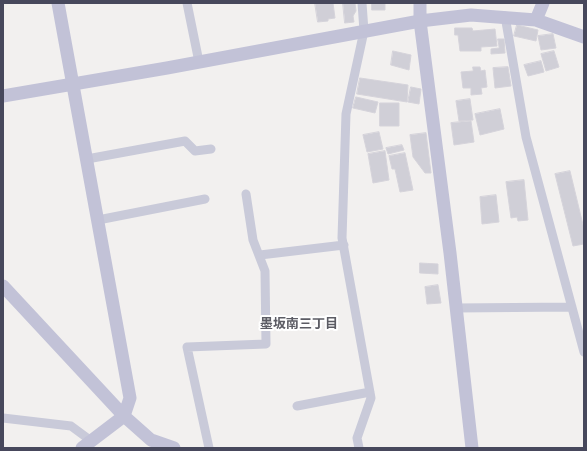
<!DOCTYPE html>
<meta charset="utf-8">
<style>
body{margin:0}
#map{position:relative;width:587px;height:451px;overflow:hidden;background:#f2f0ef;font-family:Roboto,sans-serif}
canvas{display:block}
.frame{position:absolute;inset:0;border:4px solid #47485c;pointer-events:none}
</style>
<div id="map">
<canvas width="587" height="451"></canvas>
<div class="frame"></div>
</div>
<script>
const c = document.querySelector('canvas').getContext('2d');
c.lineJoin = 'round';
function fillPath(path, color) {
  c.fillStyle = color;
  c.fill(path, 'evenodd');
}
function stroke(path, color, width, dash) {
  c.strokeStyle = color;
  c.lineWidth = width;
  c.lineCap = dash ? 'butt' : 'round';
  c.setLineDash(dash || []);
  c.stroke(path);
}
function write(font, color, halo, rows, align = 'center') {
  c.font = font + ' Roboto,"Noto Sans JP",sans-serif';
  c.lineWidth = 4;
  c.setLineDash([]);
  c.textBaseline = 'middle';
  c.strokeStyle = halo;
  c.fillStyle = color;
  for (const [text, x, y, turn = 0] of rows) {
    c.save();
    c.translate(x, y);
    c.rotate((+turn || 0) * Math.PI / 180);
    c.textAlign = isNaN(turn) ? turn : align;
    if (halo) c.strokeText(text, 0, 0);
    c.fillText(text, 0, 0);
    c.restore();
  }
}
const building = new Path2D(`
 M315 3H333L335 18 328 19V21L318 22Z
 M343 3H355L356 11 353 16 354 22 345 23Z
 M372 3H385V10H372Z
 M517 25 538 30 536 41 514 36Z
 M455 28H472L473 31 495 29 497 46 481 47V51H460L458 35H455Z
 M553 34 556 48 541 50 538 36Z
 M498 39H504L505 53 491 54V49L499 48Z
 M393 51 411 55 409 70 391 65Z
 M554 51 559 67 546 71 541 54Z
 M541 61 544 72 528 76 524 65Z
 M473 67H480L481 71 485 70 487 87 481 88 482 94 471 95V88H463L461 72 473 71Z
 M508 67 511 86 495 88 493 68Z
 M360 78 408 85 407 102 357 94Z
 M411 87 421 89 419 104 408 102Z
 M356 97 378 102 375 113 353 108Z
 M470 99 473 120 459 121 456 101Z
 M380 103H399V126H380Z
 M500 109 504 129 480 135 475 114Z
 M471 121 474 142 454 145 451 123Z
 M379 132 383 149 367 152 363 135Z
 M426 133 431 173H425L413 157 410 135Z
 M402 145 404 150 388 154 386 148Z
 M385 151 389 180 373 183 368 154Z
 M405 153 413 190 400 192 395 169H392L389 156Z
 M570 171 584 229V244L573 246 555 174Z
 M524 180 528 220 518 221 517 217 511 218 506 182Z
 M496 195 499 222 482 224 480 197Z
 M420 263 438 264V274L420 273Z
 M438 285 441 303 427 304 425 287Z`);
const street = new Path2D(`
 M187 3 199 62
 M505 16 526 137 584 352
 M87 159 185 141 195 151 211 149
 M98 220 205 199
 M260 255 344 245
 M456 308 572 307
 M297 406 370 392
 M3 418 71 426 90 440
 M209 448 187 347 266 344 265 271 253 240 246 194
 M359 448 357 438 371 398 342 238 346 114 364 31 362 3`);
const secondary = new Path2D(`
 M58 3 130 398 124 416 82 448
 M420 3V21L450 253 472 448
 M536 20 584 37
 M3 96 167 68 420 21 471 15 536 20 543 3
 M3 286 124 416 151 440 174 448`);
const neighbourhoodNames = [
 ["墨坂南三丁目",299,325]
];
fillPath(building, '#d0cfd7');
stroke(building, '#d5d3da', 1);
stroke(street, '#c9cad9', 9);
stroke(secondary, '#c2c2d7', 13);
write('bold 13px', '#5c5c64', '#fff', neighbourhoodNames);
</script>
